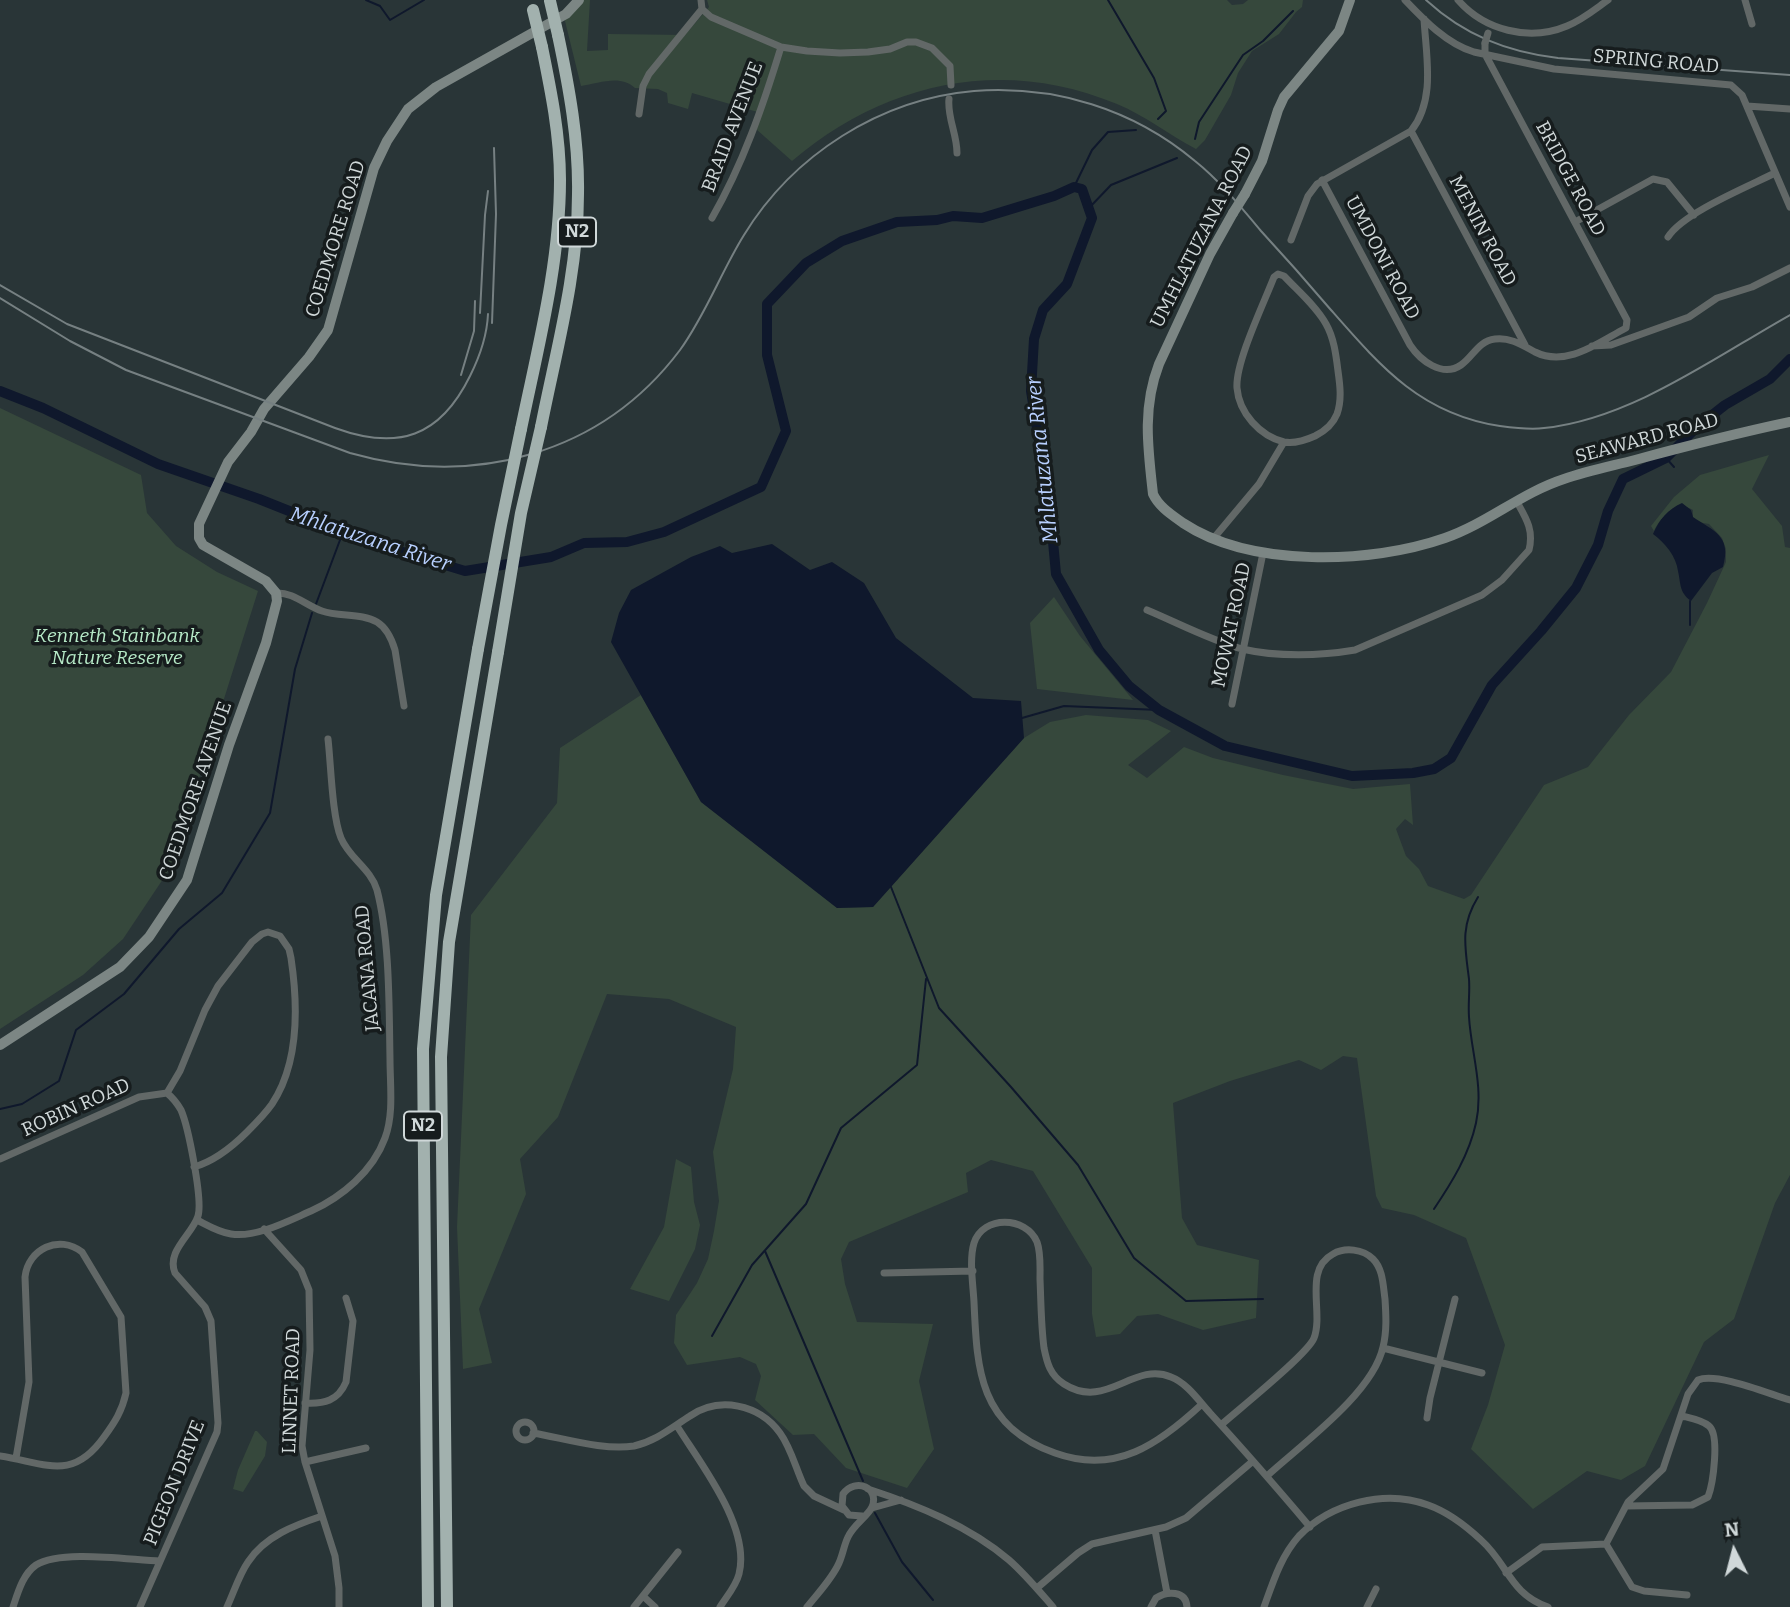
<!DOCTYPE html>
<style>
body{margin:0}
#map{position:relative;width:1790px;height:1607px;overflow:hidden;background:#293537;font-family:Bitter,serif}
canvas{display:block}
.north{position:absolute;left:1699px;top:1516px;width:70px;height:70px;-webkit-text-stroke:5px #161c1d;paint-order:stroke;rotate:354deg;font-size:19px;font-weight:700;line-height:28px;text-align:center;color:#d0d8d9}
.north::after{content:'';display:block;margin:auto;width:24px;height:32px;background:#d0d8d9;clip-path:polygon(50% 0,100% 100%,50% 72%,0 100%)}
</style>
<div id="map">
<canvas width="1790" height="1607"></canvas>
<div class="north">N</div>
</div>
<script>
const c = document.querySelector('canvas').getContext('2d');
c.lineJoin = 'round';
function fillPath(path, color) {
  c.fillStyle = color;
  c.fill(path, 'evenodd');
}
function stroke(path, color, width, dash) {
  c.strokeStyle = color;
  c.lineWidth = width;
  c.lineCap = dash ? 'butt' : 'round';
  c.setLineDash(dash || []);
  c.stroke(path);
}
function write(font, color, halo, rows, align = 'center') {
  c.font = font + ' Bitter,serif';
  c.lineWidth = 7;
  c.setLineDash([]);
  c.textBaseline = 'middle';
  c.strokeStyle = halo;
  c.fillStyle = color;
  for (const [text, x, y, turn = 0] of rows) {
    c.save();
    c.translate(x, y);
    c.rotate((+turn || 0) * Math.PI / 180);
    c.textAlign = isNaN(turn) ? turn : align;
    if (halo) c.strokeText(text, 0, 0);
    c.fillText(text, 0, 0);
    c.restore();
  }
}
const green = new Path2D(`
 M582 0H590L587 51 608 50V34L685 35 709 7 707 0H1227L1232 5 1243 4 1248 0H1303L1302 7 1296 12 1279 34 1252 51 1238 73 1231 95 1205 140 1196 149C1169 135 1146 116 1117 104 1003 56 884 82 792 161L756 129 761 113 692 93 688 109 668 103 667 93 658 89 635 88C621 74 599 83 581 86L564 17Z
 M0 408 141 475 147 513 176 546 217 572 258 591 171 867 123 939 83 975 0 1029Z
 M1769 455 1752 489 1782 526 1785 547 1790 548V1175L1775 1203 1734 1319 1704 1342 1645 1466 1621 1480 1587 1471 1533 1509 1471 1449 1488 1405 1505 1345 1466 1238 1414 1215 1382 1208 1376 1196 1357 1058 1343 1056 1321 1070 1299 1060 1230 1081 1173 1103 1182 1218 1197 1245 1259 1260 1256 1318 1203 1330 1158 1314 1137 1316 1120 1334 1096 1337 1092 1314V1268L1033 1171 991 1160 966 1173 968 1192 849 1242 841 1259 845 1284 857 1322 933 1324 919 1381 934 1449 907 1488 846 1468 814 1434 793 1435 755 1400 761 1376 756 1364 740 1357 687 1365 674 1343 676 1315 697 1283 708 1259 714 1231 719 1201 713 1152 733 1069 736 1027 669 999 607 994 558 1117 520 1159 526 1194 479 1309 492 1363 463 1369 457 1227 471 915 557 803 560 748 641 695 701 802 837 908 873 907 1024 738 1050 722 1086 715 1148 720 1171 731 1128 765 1147 778 1184 747 1213 758 1283 775 1353 789 1410 784 1413 825 1405 819 1396 829 1406 856 1419 869 1428 886 1464 899 1471 895 1544 785 1588 767 1629 715 1671 672 1707 603 1726 562V549L1722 538 1709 524 1698 522 1693 518V510C1679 500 1660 517 1654 531L1651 526 1674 497 1700 475Z
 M1054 597 1080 636 1133 700 1037 689 1030 623Z
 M676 1159 691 1167 694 1202 700 1225 695 1249 669 1301 630 1289 664 1227Z
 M255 1431H257L267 1442 265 1456 243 1492 233 1489 238 1470Z`);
const water = new Path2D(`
 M1682 503 1691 510 1693 517C1713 531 1732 535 1723 567L1712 573 1691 601C1679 592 1681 584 1678 571 1676 556 1665 543 1653 534 1659 520 1668 509 1682 503Z
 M772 544 810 570 832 562 864 583 896 638 973 698 1021 701 1024 738 873 907 837 908 701 802 611 642 619 613 631 590 691 557 720 546 732 553Z`);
const stream = new Path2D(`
 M366 0 380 6 390 20 424 0
 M1108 0 1154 78 1166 111 1158 119
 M1195 139 1199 122 1243 55 1263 41 1293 11
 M1074 187 1092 150 1108 132 1136 130
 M1089 208 1111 185 1177 158
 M1666 458 1674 467
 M316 604 343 532
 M1690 625V601
 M1022 718 1064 706 1159 710
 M891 887 939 1008 1011 1087 1078 1165 1134 1258 1186 1301 1263 1299
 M0 1109 22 1104 59 1081 76 1030 124 994 179 929 222 893 270 813 295 669 312 613
 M1434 1209C1452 1182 1469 1155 1476 1123 1484 1087 1471 1052 1469 1017 1468 1004 1470 991 1469 979 1465 947 1460 926 1478 897
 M765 1251 863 1481
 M712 1336 752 1265 806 1204 841 1128 917 1065 926 979
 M875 1513 902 1562 933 1600`);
const river = new Path2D(`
 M0 391 43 408 158 464 259 499 357 538 465 571 551 557 584 543 627 542 664 532 761 487 786 431 767 355V304L806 263 842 241 897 222 937 220 953 216 982 218 1054 196 1074 187 1082 189 1092 218 1067 284 1043 310 1034 339 1031 391 1050 509 1056 574 1099 650 1129 686 1159 710 1225 746 1352 776 1413 773 1434 769 1451 758 1492 685 1541 631 1576 588 1598 545 1608 511 1623 479 1666 458 1697 427 1725 405 1770 379 1790 359`);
const street = new Path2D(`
 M701 0 702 9 711 17 781 47 807 51 840 53 868 52 890 49 907 42H916L932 48 950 66 951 85
 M1405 0C1424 20 1447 44 1474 52L1554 69 1731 85 1742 95 1790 207
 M1458 0C1484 30 1529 42 1567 26 1582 20 1594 10 1608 0
 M1745 0 1752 24
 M949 99C947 117 957 134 957 153
 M1747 106 1790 109
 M639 114 643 86 649 74 702 9
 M1411 131 1525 345
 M1322 180 1410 345C1420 360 1442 378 1461 365 1473 357 1478 341 1495 339 1510 337 1522 345 1535 352 1567 368 1599 342 1626 328L1627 320 1485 54V43
 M712 218C743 164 763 106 781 47
 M1575 222 1653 179 1667 182 1694 215
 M1668 237C1683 213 1747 187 1775 173
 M1291 240 1308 196 1317 184 1411 131C1436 100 1426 56 1424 19
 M1278 274 1284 276C1298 291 1316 306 1326 324 1334 338 1336 355 1338 371 1340 385 1342 400 1337 414 1333 424 1325 431 1315 436 1306 440 1294 444 1284 442 1260 436 1239 413 1237 388 1235 363 1264 303 1274 277Z
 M1592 346 1611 345 1689 317 1717 298 1752 287 1790 268
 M1213 539 1259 484 1284 442
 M276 593C293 592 307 606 322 611 339 617 362 613 377 622 387 628 392 640 395 650L404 706
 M1147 610C1178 623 1210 640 1242 649 1277 657 1320 656 1355 650L1482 595 1502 580 1529 550C1534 530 1526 518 1517 502
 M1232 704 1263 553
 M167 1093 180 1071 205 1010 218 986 252 942 262 934 268 932 280 936 289 949 291 958C298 1005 300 1062 272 1104 265 1114 256 1123 247 1132 232 1147 215 1161 194 1167
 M0 1159 139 1097 167 1093C173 1098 177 1103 181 1110 188 1126 203 1200 198 1216 192 1235 166 1251 175 1273L205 1307 211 1321 218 1423 217 1432 140 1607
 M197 1220C207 1225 218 1232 231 1234 256 1238 288 1221 311 1211 342 1197 373 1171 385 1138 394 1114 390 1085 390 1059 389 1008 390 940 377 890 371 869 349 858 341 838 332 816 331 765 328 739
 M264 1229 301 1270 309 1290 310 1350 302 1446 305 1462 335 1556 339 1588V1607
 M884 1273 973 1271
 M1383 1348 1482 1373
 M305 1403C324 1404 338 1401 346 1382L353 1321 346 1298
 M1202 1404C1159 1444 1116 1475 1055 1453 979 1426 977 1370 974 1302 973 1284 969 1260 974 1243 983 1215 1026 1216 1037 1242 1041 1253 1040 1267 1040 1279 1041 1302 1041 1325 1044 1348 1047 1363 1050 1375 1064 1384 1106 1411 1133 1361 1171 1377 1187 1383 1199 1401 1210 1413 1244 1450 1277 1488 1310 1527
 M1427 1418 1430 1398 1455 1299
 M516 1431a9 9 0 1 1 18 0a9 9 0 1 1-18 0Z
 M1221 1425C1239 1409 1308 1354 1314 1338 1324 1312 1303 1270 1333 1254 1345 1247 1363 1249 1373 1259 1383 1269 1383 1285 1385 1299 1386 1315 1387 1331 1383 1347 1373 1393 1302 1444 1267 1476
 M677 1426C700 1463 751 1527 739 1574 736 1586 727 1596 720 1607
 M533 1433C563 1438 604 1451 634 1446 656 1441 671 1428 690 1416 719 1396 759 1404 780 1433 791 1448 796 1469 804 1486L814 1496 844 1510
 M0 1456C46 1463 72 1482 104 1437 115 1422 122 1411 126 1393L121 1317 82 1252C59 1234 28 1249 25 1277L29 1382 16 1458
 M305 1462 366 1448
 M868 1489C917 1505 969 1526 1009 1560 1025 1574 1039 1591 1053 1607
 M1626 1506 1692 1505 1708 1497C1713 1484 1720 1435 1709 1426 1702 1420 1690 1418 1682 1416
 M872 1508 901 1500
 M1155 1530 1167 1593
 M1606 1544 1632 1587 1644 1591 1687 1595
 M1506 1573 1542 1547 1606 1544 1628 1502 1663 1469 1688 1394 1698 1380C1717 1372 1769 1394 1790 1400
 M1037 1588 1078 1553 1092 1544 1166 1527 1186 1518 1253 1461
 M643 1596 655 1607
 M13 1607C18 1592 23 1574 36 1565 61 1549 130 1560 160 1561
 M227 1607C234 1592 239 1575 248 1562 265 1536 295 1525 322 1516
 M634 1607 678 1552
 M807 1607C818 1593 832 1579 839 1563 843 1554 844 1545 848 1537 853 1525 868 1516 872 1507 880 1488 856 1477 843 1494L842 1506 849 1515 862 1516
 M1151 1607 1156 1598C1167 1591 1186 1590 1187 1607
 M1264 1607C1273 1582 1281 1556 1299 1536 1331 1503 1385 1489 1428 1505 1448 1512 1466 1526 1481 1540 1508 1564 1510 1594 1548 1607
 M1367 1607 1376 1589`);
const secondary = new Path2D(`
 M1245 194 1262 161 1278 110 1284 97 1339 31 1350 0
 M1233 213 1210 254 1159 364C1142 408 1148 449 1153 494 1159 507 1172 515 1183 523 1251 568 1371 564 1445 538 1488 523 1521 493 1564 479 1587 471 1612 466 1635 460 1687 446 1738 433 1790 422
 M0 1045 120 967 149 937 187 880 229 745 266 643 277 601 276 593 266 581 203 545 199 538V524L228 462 251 432 264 409 309 357 328 330 374 168 387 141 408 109 436 87 566 14 579 0`);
const highway = new Path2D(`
 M541 427C556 351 578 273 578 194 579 141 569 87 558 35
 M521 429C538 347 560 263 560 180 560 135 551 91 542 47
 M428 1607 423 1049 436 895 478 649
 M447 1607 441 1057 449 942 498 652`);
const rail = new Path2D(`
 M1426 0C1464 35 1507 52 1558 58L1790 75
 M0 285 67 324 335 428C398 451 440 437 470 376 480 356 487 337 488 314
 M0 298 70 341 126 370 350 453C473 488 601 455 680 350 706 314 721 272 744 235 793 155 880 99 974 91 1055 85 1133 109 1195 161 1220 181 1240 206 1261 231 1285 257 1308 283 1331 310 1381 367 1421 414 1500 426 1515 428 1530 430 1544 428 1631 419 1715 357 1790 315
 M480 313 485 215 488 191
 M492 323 496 214 494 148
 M461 375 474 331 475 301`);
const streetBridge = new Path2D(`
 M1485 43 1488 33`);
const secondaryBridge = new Path2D(`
 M1233 213 1245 194`);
const highwayBridge = new Path2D(`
 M550 1 558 35
 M533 10 542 47
 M478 649 501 525 521 429
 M498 652 521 513 541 427`);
const shields = [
 [577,232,38],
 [423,1126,38]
];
const shieldNames = [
 ["N2",577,232],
 ["N2",423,1126]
];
const streetNames = [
 ["SPRING ROAD",1656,62,5],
 ["BRAID AVENUE",733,127,-69],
 ["BRIDGE ROAD",1570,179,62],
 ["MENIN ROAD",1482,231,62],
 ["UMHLATUZANA ROAD",1202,237,-63],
 ["COEDMORE ROAD",336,239,-73],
 ["UMDONI ROAD",1382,258,62],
 ["SEAWARD ROAD",1647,439,-15],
 ["MOWAT ROAD",1232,625,-78],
 ["COEDMORE AVENUE",196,791,-71],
 ["JACANA ROAD",368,968,-95],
 ["ROBIN ROAD",76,1108,-24],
 ["LINNET ROAD",292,1391,-88],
 ["PIGEON DRIVE",175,1483,-68]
];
const parkNames = [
 ["Kenneth Stainbank",117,637],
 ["Nature Reserve",117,659]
];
const waterNames = [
 ["Mhlatuzana River",1043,460,-96],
 ["Mhlatuzana River",370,540,18]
];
fillPath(green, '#36483c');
fillPath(water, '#0f182c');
stroke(stream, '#0f182c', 2);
stroke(river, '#0f182c', 10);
stroke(street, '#626867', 7);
stroke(secondary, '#7c8684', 10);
stroke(highway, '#a2b1ae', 12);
stroke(rail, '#768082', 2);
stroke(streetBridge, '#626867', 7);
stroke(secondaryBridge, '#7c8684', 10);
stroke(highwayBridge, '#a2b1ae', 12);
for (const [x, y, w] of shields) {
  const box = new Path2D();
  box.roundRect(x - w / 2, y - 14.5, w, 29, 5);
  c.fillStyle = '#161c1d';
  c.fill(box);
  stroke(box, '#d0d8d9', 2);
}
write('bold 18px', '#d0d8d9', null, shieldNames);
write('19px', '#d0d8d9', '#161c1d', streetNames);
write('italic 19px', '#b7eac8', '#161c1d', parkNames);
write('italic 21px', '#b8d0ff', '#161c1d', waterNames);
</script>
